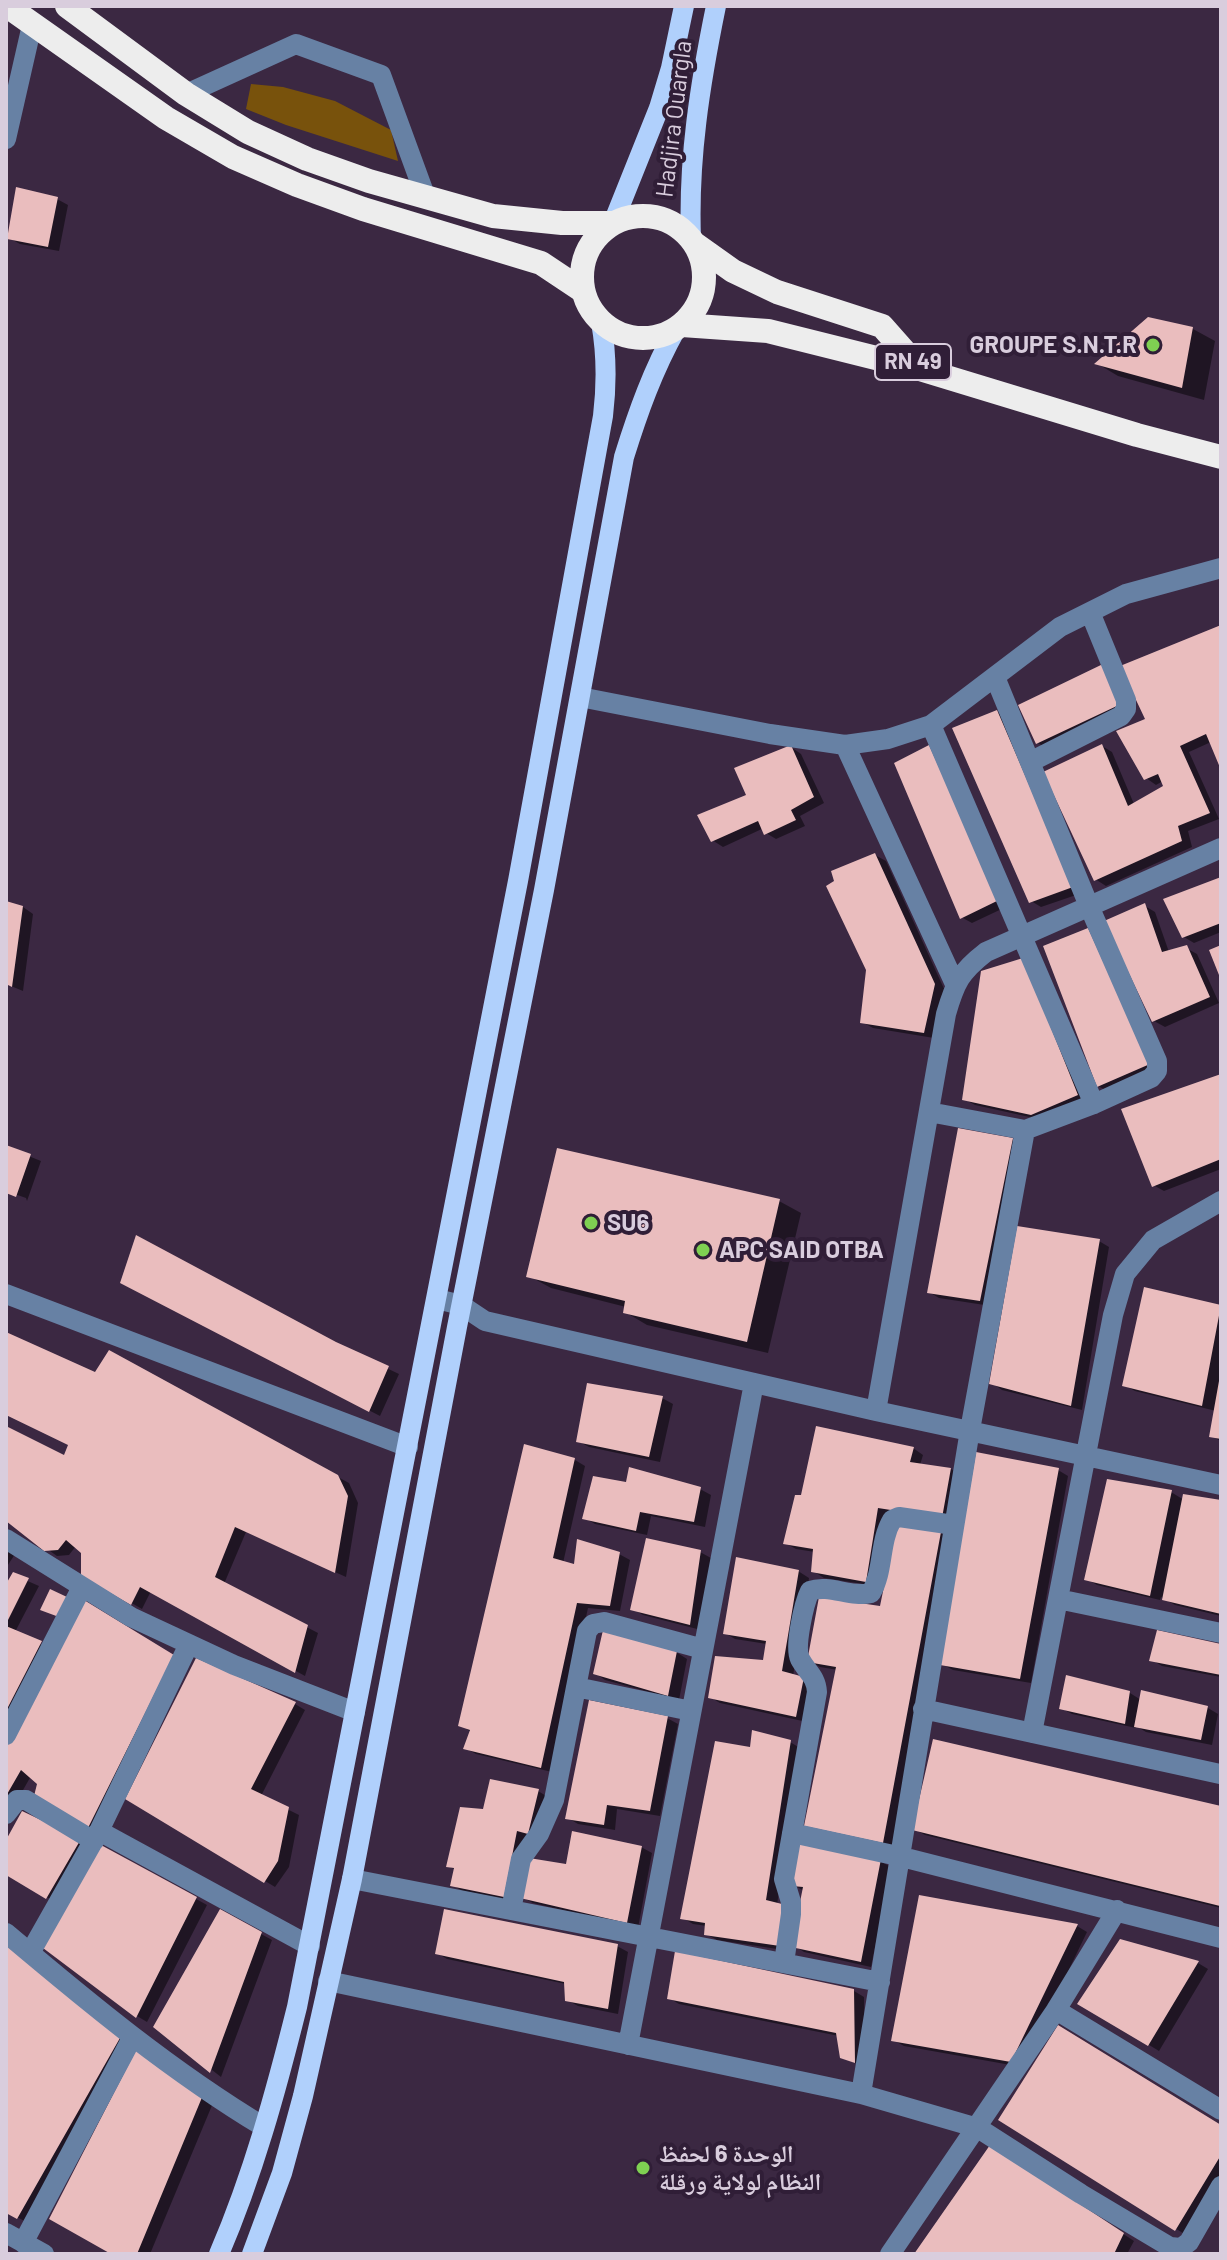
<!DOCTYPE html>
<meta charset="utf-8">
<style>
body{margin:0}
#map{position:relative;width:1227px;height:2260px;overflow:hidden;background:#3b2842;font-family:Barlow,sans-serif}
canvas{display:block}
.frame{position:absolute;inset:0;border:8px solid #d9cddd;pointer-events:none}
</style>
<div id="map">
<canvas width="1227" height="2260"></canvas>
<div class="frame"></div>
</div>
<script>
const c = document.querySelector('canvas').getContext('2d');
c.lineJoin = 'round';
function fillPath(path, color) {
  c.fillStyle = color;
  c.fill(path, 'evenodd');
}
function stroke(path, color, width, dash) {
  c.strokeStyle = color;
  c.lineWidth = width;
  c.lineCap = dash ? 'butt' : 'round';
  c.setLineDash(dash || []);
  c.stroke(path);
}
function write(font, color, halo, rows, align = 'center') {
  c.font = font + ' Barlow,"Noto Naskh Arabic",sans-serif';
  c.lineWidth = 8;
  c.setLineDash([]);
  c.textBaseline = 'middle';
  c.strokeStyle = halo;
  c.fillStyle = color;
  for (const [text, x, y, turn = 0] of rows) {
    c.save();
    c.translate(x, y);
    c.rotate((+turn || 0) * Math.PI / 180);
    c.textAlign = isNaN(turn) ? turn : align;
    if (halo) c.strokeText(text, 0, 0);
    c.fillText(text, 0, 0);
    c.restore();
  }
}
const green = new Path2D(`
 M251 84 283 87 335 101 391 130 398 161 286 125 246 109Z`);
const shadow = new Path2D(`
 M57 199 68 205 59 251 20 244 9 238Z
 M1193 329 1215 341 1204 400 1118 376 1098 364Z
 M1221 627V765L1211 742 1189 752 1219 819 1188 831 1192 847 1106 886 1095 879 1102 746 1112 752 1134 804 1165 786 1163 781 1156 785 1146 778 1148 720Z
 M1103 666 1129 711 1048 749 1038 743Z
 M997 712 1007 718 1082 893 1041 907 1031 901Z
 M791 747 801 754 824 803 800 816 805 826 776 839 766 833 764 828 723 847 712 840Z
 M896 764 1008 906 972 923 961 917Z
 M875 855 886 861 945 991 934 1038 873 1028 862 1022Z
 M1221 879V932L1194 943 1184 937Z
 M6 903 23 907 33 914 23 991 6 984Z
 M1145 906 1155 912 1169 952 1186 948 1197 954 1219 1003 1165 1027 1154 1021Z
 M1046 948 1159 1070 1109 1092 1098 1086Z
 M1023 960 1087 1101 1043 1120 975 1105 964 1099Z
 M1221 1076V1169L1164 1191 1153 1185Z
 M1012 1140 1023 1146 991 1306 939 1298 929 1292Z
 M6 1147 41 1161 27 1201 26 1198 6 1191Z
 M779 1201 801 1213 768 1353 647 1325 625 1312 626 1307 551 1288 529 1276Z
 M1099 1241 1109 1247 1082 1410 1002 1390 992 1383Z
 M133 1288 336 1344 399 1374 380 1416Z
 M1145 1290 1221 1307V1441L1211 1436 1216 1411 1135 1391 1124 1385Z
 M6 1335 96 1375 109 1353 349 1483 358 1503 346 1577 246 1532 224 1584 318 1633 305 1676 151 1591 142 1609 83 1575V1552L76 1546 69 1555 57 1556 6 1519V1429L65 1458 71 1445 6 1414Z
 M662 1398 673 1404 660 1462 589 1447 578 1441Z
 M525 1446 575 1460 585 1466 563 1563 575 1567 619 1554 630 1560 620 1611 588 1608 552 1772 476 1754 465 1748 471 1732 461 1725Z
 M913 1448 923 1455 920 1465 951 1469 961 1475 953 1523 877 1586 824 1578 813 1571 815 1552 796 1549 785 1543Z
 M1058 1470 1068 1476 1031 1683 953 1670 942 1664Z
 M627 1485 700 1489 711 1495 705 1527 651 1516 647 1535 595 1524 585 1518Z
 M1171 1492 1184 1500 1221 1502V1616L1175 1605 1161 1597 1160 1600 1097 1585 1087 1579Z
 M941 1533 951 1540 893 1847 817 1831 838 1670 820 1667 810 1661 882 1608Z
 M6 1543 17 1551 6 1568Z
 M700 1552 711 1558 701 1630 643 1615 633 1609Z
 M798 1571 809 1578 793 1676 814 1685 807 1722 720 1703 710 1697 765 1662 767 1644 735 1639 725 1633Z
 M14 1575 39 1586 15 1632 58 1653 183 1662 99 1834 88 1828 31 1776 6 1820V1750L9 1745 6 1744V1588Z
 M1221 1646V1677L1162 1666 1152 1660Z
 M676 1652 687 1659 679 1700 605 1680 595 1673Z
 M1143 1692 1208 1708 1218 1714 1212 1745 1146 1732 1136 1726V1728L1072 1714 1061 1708 1130 1693 1141 1700Z
 M295 1704 305 1710 261 1796 299 1815 289 1867 275 1887 128 1798Z
 M667 1718 678 1724 660 1816 617 1809 615 1830 578 1824 568 1818Z
 M934 1741 1221 1809V1908L925 1835 914 1829Z
 M790 1742 800 1748 777 1905 794 1925 804 1891 794 1885 880 1861 891 1867 871 1967 804 1952 792 1944 791 1951 717 1940 706 1934 707 1926 693 1924 683 1918 752 1750Z
 M538 1791 548 1797 514 1902 463 1891 452 1885 456 1870 448 1866 484 1811Z
 M80 1841 90 1847 57 1903 6 1873V1844Z
 M102 1847 207 1905 147 2022 137 2016Z
 M641 1847 652 1853 638 1928 533 1903 522 1897 567 1867Z
 M921 1898 1077 1926 1087 1932 1022 2067 904 2046 893 2040Z
 M221 1912 272 1940 221 2077 156 2026Z
 M1121 1942 1198 1963 1208 1969 1159 2051 1080 2003Z
 M6 1945 130 2046 28 2223 6 2211Z
 M617 1946 628 1952 618 2014 578 2006 567 2000 566 1984 447 1959 437 1953Z
 M854 1991 864 1997 865 2067 841 2057 839 2036 679 2004 669 1998Z
 M138 2051 213 2103 150 2254H115Z
 M1001 2119 1221 2127V2178L1186 2235Z
 M1001 2154 1134 2241 1127 2254H917Z`);
const building = new Path2D(`
 M16 187 58 197 48 247 7 239Z
 M1148 317 1193 327 1182 388 1094 364Z
 M1221 625V770L1206 734 1180 746 1210 813 1178 826 1182 841 1094 881 1043 772 1102 744 1128 806 1163 786 1158 774 1144 780 1116 731 1145 719 1120 666Z
 M1103 664 1119 705 1036 744 1018 705Z
 M997 710 1073 887 1029 903 952 728Z
 M791 745 814 797 791 810 796 820 764 835 758 821 711 842 697 815 746 795 734 768Z
 M929 745 999 900 960 919 894 763Z
 M875 853 935 984 924 1033 860 1023 866 970 826 886 834 881 831 871Z
 M1221 877V923L1182 938 1163 899Z
 M6 901 23 906 12 987 6 984Z
 M1145 903 1162 952 1187 945 1210 997 1152 1022 1104 921Z
 M1088 928 1150 1064 1097 1087 1043 946Z
 M1221 945V980L1209 950Z
 M1023 958 1078 1095 1031 1115 962 1100 981 971Z
 M1221 1074V1159L1152 1187 1121 1109Z
 M958 1128 1013 1138 980 1301 927 1293Z
 M6 1145 31 1154 16 1197 6 1193Z
 M557 1148 780 1199 747 1342 623 1313 625 1301 526 1277Z
 M1017 1226 1100 1239 1071 1406 989 1384Z
 M136 1235 336 1342 389 1366 369 1412 120 1283Z
 M1144 1287 1221 1305 1202 1406 1122 1386Z
 M6 1332 95 1372 109 1350 338 1475 348 1496 335 1573 235 1527 215 1577 308 1625 295 1673 140 1587 131 1605 81 1576V1553L66 1540 58 1550 44 1551 6 1521V1426L64 1455 68 1445 6 1415Z
 M1219 1381H1221V1439L1209 1437Z
 M587 1383 663 1396 649 1457 576 1442Z
 M816 1426 914 1447 910 1462 951 1468 942 1518 878 1508 866 1582 811 1572 813 1549 783 1544 795 1495H801Z
 M524 1444 575 1458 553 1558 574 1564 577 1539 620 1552 610 1606 577 1603 541 1768 463 1749 470 1730 458 1726Z
 M976 1452 1059 1468 1020 1679 940 1665Z
 M629 1467 701 1487 694 1522 640 1512 636 1531 582 1519 593 1476 626 1482Z
 M1107 1479 1172 1490 1150 1596 1084 1580Z
 M1183 1494 1221 1500V1614L1162 1600Z
 M897 1523 941 1532 883 1843 804 1826 836 1667 807 1662 819 1597 880 1606Z
 M646 1538 701 1550 690 1625 630 1610Z
 M736 1557 799 1570 782 1671 804 1677 796 1717 708 1698 715 1656 763 1660 766 1641 723 1634Z
 M13 1572 29 1578 6 1624V1584Z
 M50 1589 67 1597 59 1617 40 1610Z
 M84 1600 174 1655 87 1830 34 1796 37 1784 21 1770 6 1796V1746Z
 M6 1626 42 1641 6 1711Z
 M603 1630 677 1651 668 1696 593 1674Z
 M1157 1630 1221 1644V1675L1149 1661Z
 M196 1658 296 1702 251 1789 289 1807 278 1861 264 1883 125 1799Z
 M1066 1675 1130 1691 1125 1724 1059 1709Z
 M1141 1690 1208 1706 1201 1740 1134 1727Z
 M589 1700 668 1716 650 1811 607 1805 604 1825 565 1819Z
 M752 1730 791 1740 766 1900 786 1905 780 1946 704 1935 705 1923 680 1919 715 1741 750 1747Z
 M933 1739 1221 1806 1220 1906 912 1830Z
 M490 1779 539 1789 528 1834 517 1831 504 1897 450 1886 454 1868 446 1867 460 1807 483 1809Z
 M22 1811 81 1839 46 1899 6 1875V1840Z
 M572 1831 642 1846 627 1923 520 1898 529 1858 566 1864Z
 M800 1841 881 1859 861 1962 791 1947 803 1887 792 1886Z
 M101 1845 197 1897 136 2018 43 1948Z
 M919 1895 1078 1924 1011 2062 891 2041Z
 M220 1909 262 1932 210 2073 153 2027Z
 M444 1909 618 1944 608 2009 565 2001 564 1982 435 1954Z
 M1120 1939 1199 1961 1148 2046 1077 2004Z
 M6 1945 120 2038 17 2219 6 2213Z
 M675 1951 854 1989 855 2063 840 2058 836 2033 667 1999Z
 M1058 2025 1221 2125V2155L1175 2231 998 2120Z
 M137 2048 203 2095 137 2254H111L49 2219Z
 M990 2145 1124 2233 1114 2254H914Z`);
const minor = new Path2D(`
 M186 94 296 44 381 75 426 198
 M6 139 32 25
 M580 697 770 734 845 745 888 739 931 725 1060 627 1126 594 1221 568
 M931 725 1094 1104
 M845 745 955 984
 M1030 762 1121 716 1126 709V700L1090 612
 M929 1112 1025 1130 1094 1104 1151 1078 1157 1071V1061L1089 906 995 677
 M6 1294 408 1447
 M437 1299 461 1305 485 1321 876 1411 1221 1485
 M876 1411 946 1014C955 983 960 972 986 952L1221 848
 M6 1539 131 1617 234 1665 355 1712
 M1058 1599 1221 1633
 M576 1687 691 1711
 M923 1709 1220 1774
 M1032 1733 1113 1315 1125 1274 1153 1240 1221 1201
 M6 1735 82 1587
 M6 1814 17 1800H26L94 1841
 M99 1831 310 1946
 M792 1833 898 1856 1221 1938
 M352 1879 880 1982
 M511 1910 521 1859 539 1834 554 1800 587 1631 593 1624 604 1622 703 1649
 M6 1933C89 2003 171 2071 264 2127
 M30 1953 99 1831 189 1644
 M784 1963 791 1914V1902L784 1879 817 1692C816 1676 807 1672 800 1659 794 1647 804 1603 810 1591 829 1584 851 1598 871 1593 884 1571 879 1542 892 1520L899 1517 954 1525
 M328 1981 861 2094 978 2128 1081 2194 1170 2247 1181 2248 1189 2242 1221 2186
 M1056 2010 1221 2110
 M628 2045 754 1383
 M861 2094 970 1430 1025 1130
 M6 2233 44 2254
 M23 2243 132 2038
 M890 2254 1056 2010 1117 1910`);
const major = new Path2D(`
 M613 223 659 108 671 68 684 6
 M691 239C688 159 700 84 716 6
 M219 2254C253 2175 276 2091 297 2007L518 881 603 416C607 383 607 355 601 322
 M252 2254 282 2173 303 2096 352 1879 457 1327 544 890 624 457C638 412 653 370 676 329`);
const highway = new Path2D(`
 M7 6 166 118 233 157 297 185 363 209 541 263 583 291
 M67 6 186 94 248 132 307 159 369 181 493 216 562 223H613
 M582 277a61 61 0 1 1 122 0a61 61 0 1 1-122 0Z
 M682 325 768 331 920 369 882 326 777 292 733 271 695 244
 M920 369 1137 435 1221 457`);
const markers = [
 [1153,345,8,"#7fd052"],
 [591,1223,8,"#7fd052"],
 [703,1250,8,"#7fd052"],
 [643,2168,8,"#7fd052"]
];
const shields = [
 [913,362,76]
];
const shieldNames = [
 ["RN 49",913,362]
];
const streetNames = [
 ["Hadjira Ouargla",674,119,-83]
];
const poiNames = [
 ["GROUPE S.N.T.R",1137,345,"right"],
 ["SU6",607,1223],
 ["APC SAID OTBA",719,1250],
 ["الوحدة 6 لحفظ",659,2154],
 ["النظام لولاية ورقلة",659,2182]
];
fillPath(green, '#78520c');
fillPath(shadow, '#0007');
fillPath(building, '#eabdbe');
stroke(minor, '#6781a4', 20);
stroke(major, '#b0d0fc', 20);
stroke(highway, '#ededed', 24);
for (const [x, y, r, color] of markers) {
  const dot = new Path2D();
  dot.arc(x, y, r, 0, 2 * Math.PI);
  c.fillStyle = color;
  c.fill(dot);
  stroke(dot, '#301e37', 3);
}
for (const [x, y, w] of shields) {
  const box = new Path2D();
  box.roundRect(x - w / 2, y - 18, w, 36, 6);
  c.fillStyle = '#301e37';
  c.fill(box);
  stroke(box, '#d9cddd', 2);
}
write('bold 22px', '#d9cddd', null, shieldNames);
write('24px', '#d9cddd', '#301e37', streetNames);
write('bold 24px', '#d9cddd', '#301e37', poiNames, 'left');
</script>
